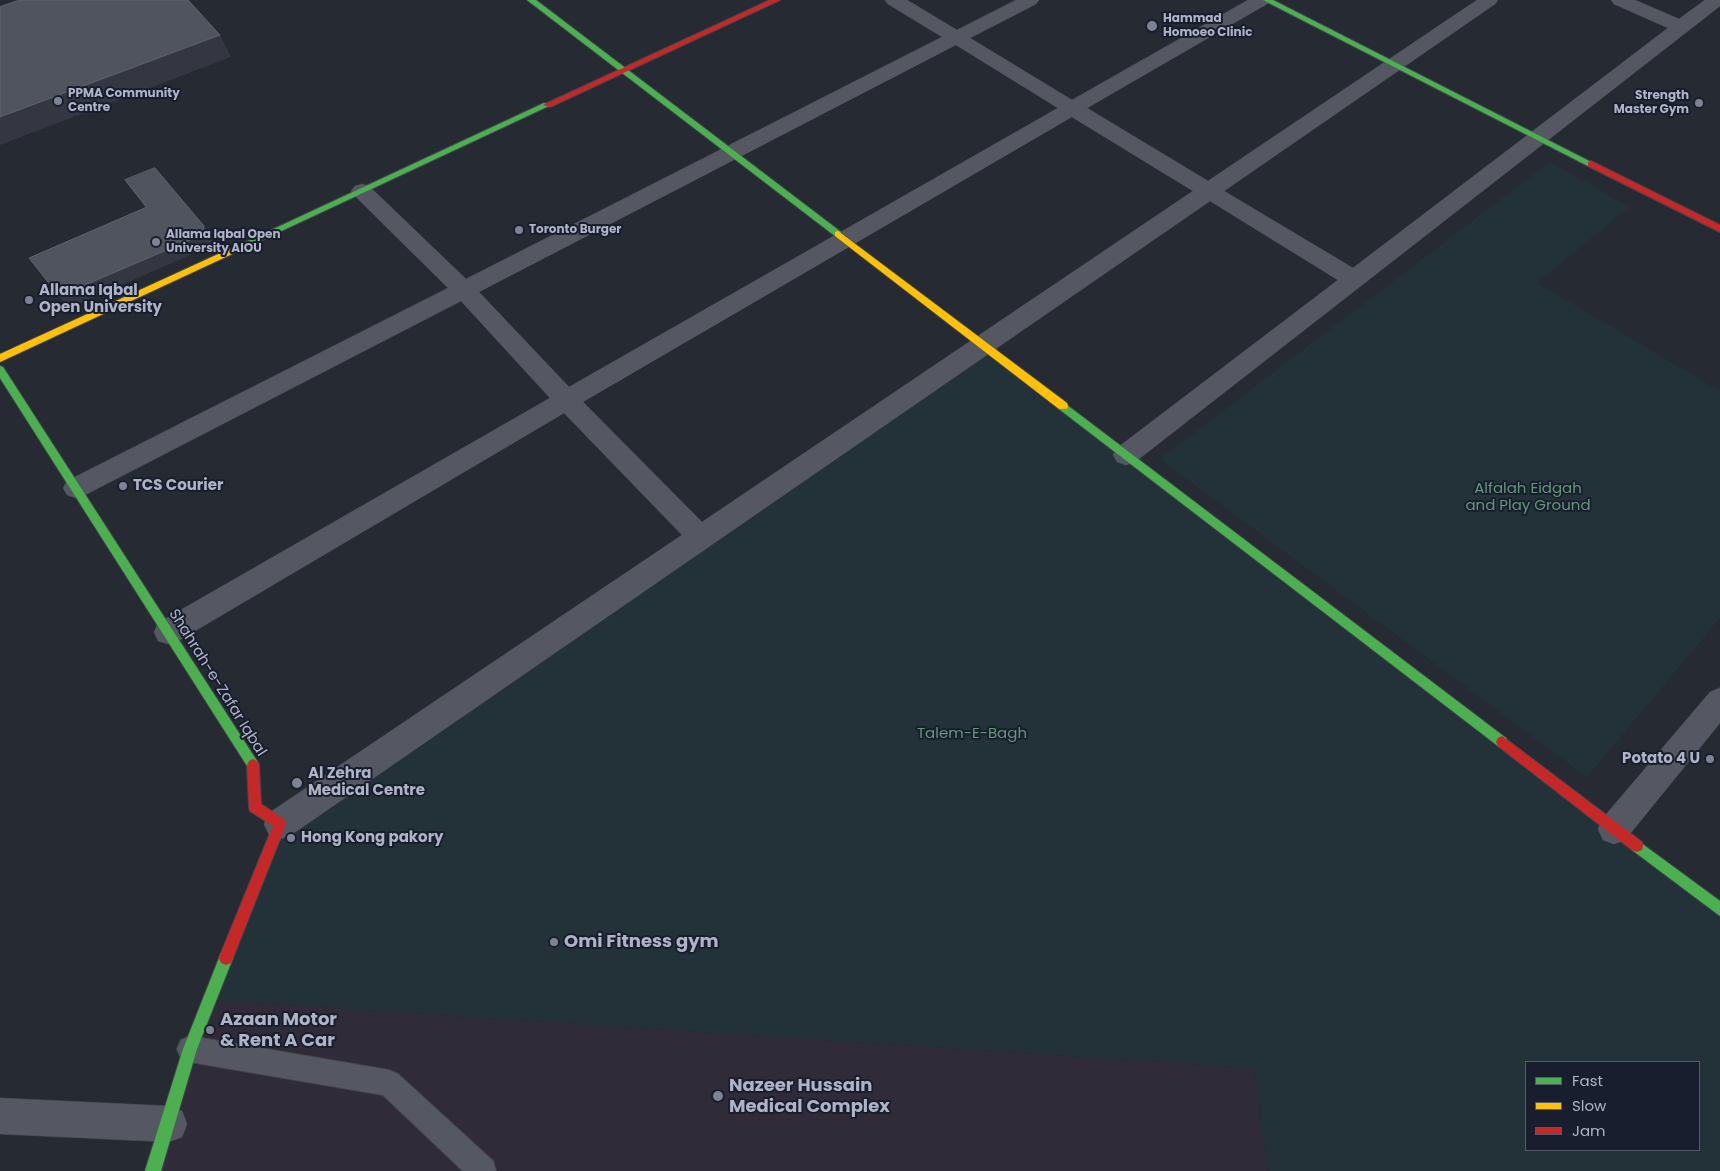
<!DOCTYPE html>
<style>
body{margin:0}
#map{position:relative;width:1720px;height:1171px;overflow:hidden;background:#262a33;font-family:Poppins,sans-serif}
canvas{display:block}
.legend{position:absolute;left:1525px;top:1061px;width:175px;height:90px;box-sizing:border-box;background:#191e2e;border:1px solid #555a6b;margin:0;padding:6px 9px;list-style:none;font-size:15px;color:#aeb3c6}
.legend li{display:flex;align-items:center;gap:10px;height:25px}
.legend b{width:25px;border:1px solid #555a6b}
</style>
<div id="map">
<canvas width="1720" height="1171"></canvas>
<ul class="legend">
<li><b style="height:6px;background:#4caf50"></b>Fast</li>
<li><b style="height:6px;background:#ffc107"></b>Slow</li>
<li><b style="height:6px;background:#c62828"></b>Jam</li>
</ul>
</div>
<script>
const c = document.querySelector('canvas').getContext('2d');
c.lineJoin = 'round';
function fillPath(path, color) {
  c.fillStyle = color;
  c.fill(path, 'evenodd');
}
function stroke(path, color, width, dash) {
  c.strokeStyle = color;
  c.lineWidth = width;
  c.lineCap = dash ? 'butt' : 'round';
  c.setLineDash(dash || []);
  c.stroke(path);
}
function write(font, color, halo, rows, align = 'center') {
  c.font = font + ' Poppins,sans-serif';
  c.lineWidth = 4;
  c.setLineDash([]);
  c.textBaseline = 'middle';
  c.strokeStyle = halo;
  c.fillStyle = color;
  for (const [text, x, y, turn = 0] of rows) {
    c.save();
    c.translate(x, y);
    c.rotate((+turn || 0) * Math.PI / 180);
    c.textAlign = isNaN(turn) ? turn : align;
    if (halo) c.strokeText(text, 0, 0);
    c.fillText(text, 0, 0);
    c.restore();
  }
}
const medical = new Path2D(`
 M210 1000 1254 1068 1268 1171H152Z`);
const green = new Path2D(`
 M1550 162 1629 207 1537 283 1720 391V618L1587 777 1160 459Z
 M982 345 1720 909V1171H1268L1254 1068 210 1000 280 824ZM1526 1062H1699V1150H1526Z`);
const lane = new Path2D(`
 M190 1036 389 1070 398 1074 493 1161 496 1171H463L383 1095 190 1062 181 1058 177 1049 181 1040Z`);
const street = new Path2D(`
 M885 0H907L957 30 1016 0H1039L1036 4 970 38 1072 100 1248 0H1270L1267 4 1087 108 1208 181 1477 0H1498L1495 4 1224 191 1353 268 1668 28 1614 4 1611 0H1635L1679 19 1705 0H1720V6L1135 462 1126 465 1117 462 1113 455 1117 448 1338 280 1210 201 291 835 280 839 269 835 264 824 269 813 682 535 564 413 178 641 168 644 158 641 154 632 158 623 550 398 461 301 85 495 76 498 67 495 63 488 67 481 448 288 355 196 351 191 355 186 362 184 369 186 466 279 942 37 888 4ZM956 45 1058 108 569 387 479 292ZM1072 117 1193 191 702 522 583 402Z
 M1720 688V723L1625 840 1614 844 1603 840 1598 829 1603 818 1710 692Z
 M0 1098 169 1106 182 1111 187 1124 182 1137 169 1142 0 1134Z`);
const fast = new Path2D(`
 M527 0H536L841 232V236H835Z
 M1263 0H1273L1595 164 1594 166H1588Z
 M544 103 551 105 230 255 227 256 222 253Z
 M0 366 3 367 257 761 259 765 257 769 253 771 249 769 0 378Z
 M1063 402 1506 738 1508 742 1506 746 1502 748 1498 746 1059 409 1058 406Z
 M1637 840 1720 901V916L1632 850 1631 846 1632 842Z
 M226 951 231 953 233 958 197 1049 161 1171H145L183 1049 221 953Z`);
const slow = new Path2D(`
 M838 231 1067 403 1068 406 1067 409H1059L835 236V232Z
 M227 250 232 253 230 255 0 362V354Z`);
const jam = new Path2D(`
 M770 0H780L550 107 543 105Z
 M1591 161 1720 225V232L1588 166V162Z
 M1502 736 1642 842 1643 846 1642 850 1637 852 1632 850 1498 746 1496 742 1498 738Z
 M253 759 257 761 259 765 261 804 285 820 286 824 231 963 226 965 221 963 219 958 273 826 250 811 249 807 247 765 249 761Z`);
const wall = new Path2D(`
 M125 180 204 226 212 238 210 246 68 308 146 208 133 191Z`);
const shadedWall = new Path2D(`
 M220 35 231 57 0 145V117Z
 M204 226 212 238 210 246 68 308 59 296Z`);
const building = new Path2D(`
 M20 0H188L220 35 0 117V7Z
 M155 168 204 226 202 235 59 296 29 258 147 207 125 180Z`);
const markers = [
 [1152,26,6,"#7e8393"],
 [58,101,5,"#7e8393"],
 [1699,103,5,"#7e8393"],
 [519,230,5,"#7e8393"],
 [156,242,5,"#7e8393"],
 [29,300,5,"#7e8393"],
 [123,486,5,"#7e8393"],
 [1710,759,5,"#7e8393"],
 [297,783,6,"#7e8393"],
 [291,838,5,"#7e8393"],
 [554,942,5,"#7e8393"],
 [210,1030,5,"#7e8393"],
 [718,1096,6,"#7e8393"]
];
const farPoinames = [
 ["Hammad",1163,19],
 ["Homoeo Clinic",1163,33],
 ["PPMA Community",68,94],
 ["Centre",68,108],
 ["Strength",1689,96,"right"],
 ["Master Gym",1689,110,"right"],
 ["Toronto Burger",529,230],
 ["Allama Iqbal Open",166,235],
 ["University AIOU",166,249]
];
const poiNames = [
 ["Allama Iqbal",39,291],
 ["Open University",39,308],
 ["TCS Courier",133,486],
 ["Potato 4 U",1700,759,"right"],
 ["Al Zehra",308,774],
 ["Medical Centre",308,791],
 ["Hong Kong pakory",301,838]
];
const parkNames = [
 ["Alfalah Eidgah",1528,489],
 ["and Play Ground",1528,506],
 ["Talem-E-Bagh",972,734]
];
const streetNames = [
 ["Shahrah-e-Zafar Iqbal",217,683,58]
];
const nearPoinames = [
 ["Omi Fitness gym",564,942],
 ["Azaan Motor",220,1020],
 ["& Rent A Car",220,1041],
 ["Nazeer Hussain",729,1086],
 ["Medical Complex",729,1107]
];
fillPath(medical, '#2f2b39');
fillPath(green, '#233239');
stroke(lane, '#44464e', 2);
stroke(street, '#44464e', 1);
stroke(fast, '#44464e', 2);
stroke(slow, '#44464e', 2);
stroke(jam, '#44464e', 2);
fillPath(lane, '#555862');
fillPath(street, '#555862');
fillPath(fast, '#4caf50');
fillPath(slow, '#ffc107');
fillPath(jam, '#c62828');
fillPath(wall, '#454853');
fillPath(shadedWall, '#343741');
fillPath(building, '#50545f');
stroke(building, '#5f626f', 1);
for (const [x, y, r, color] of markers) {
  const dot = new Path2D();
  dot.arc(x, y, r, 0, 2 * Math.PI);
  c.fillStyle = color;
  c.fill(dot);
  stroke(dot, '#191e2e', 2);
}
write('bold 12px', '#aeb3c6', '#191e2e', farPoinames, 'left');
write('bold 15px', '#aeb3c6', '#191e2e', poiNames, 'left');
write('15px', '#649778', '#191e2e', parkNames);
write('15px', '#aeb3c6', '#191e2e', streetNames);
write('bold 18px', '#aeb3c6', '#191e2e', nearPoinames, 'left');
</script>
